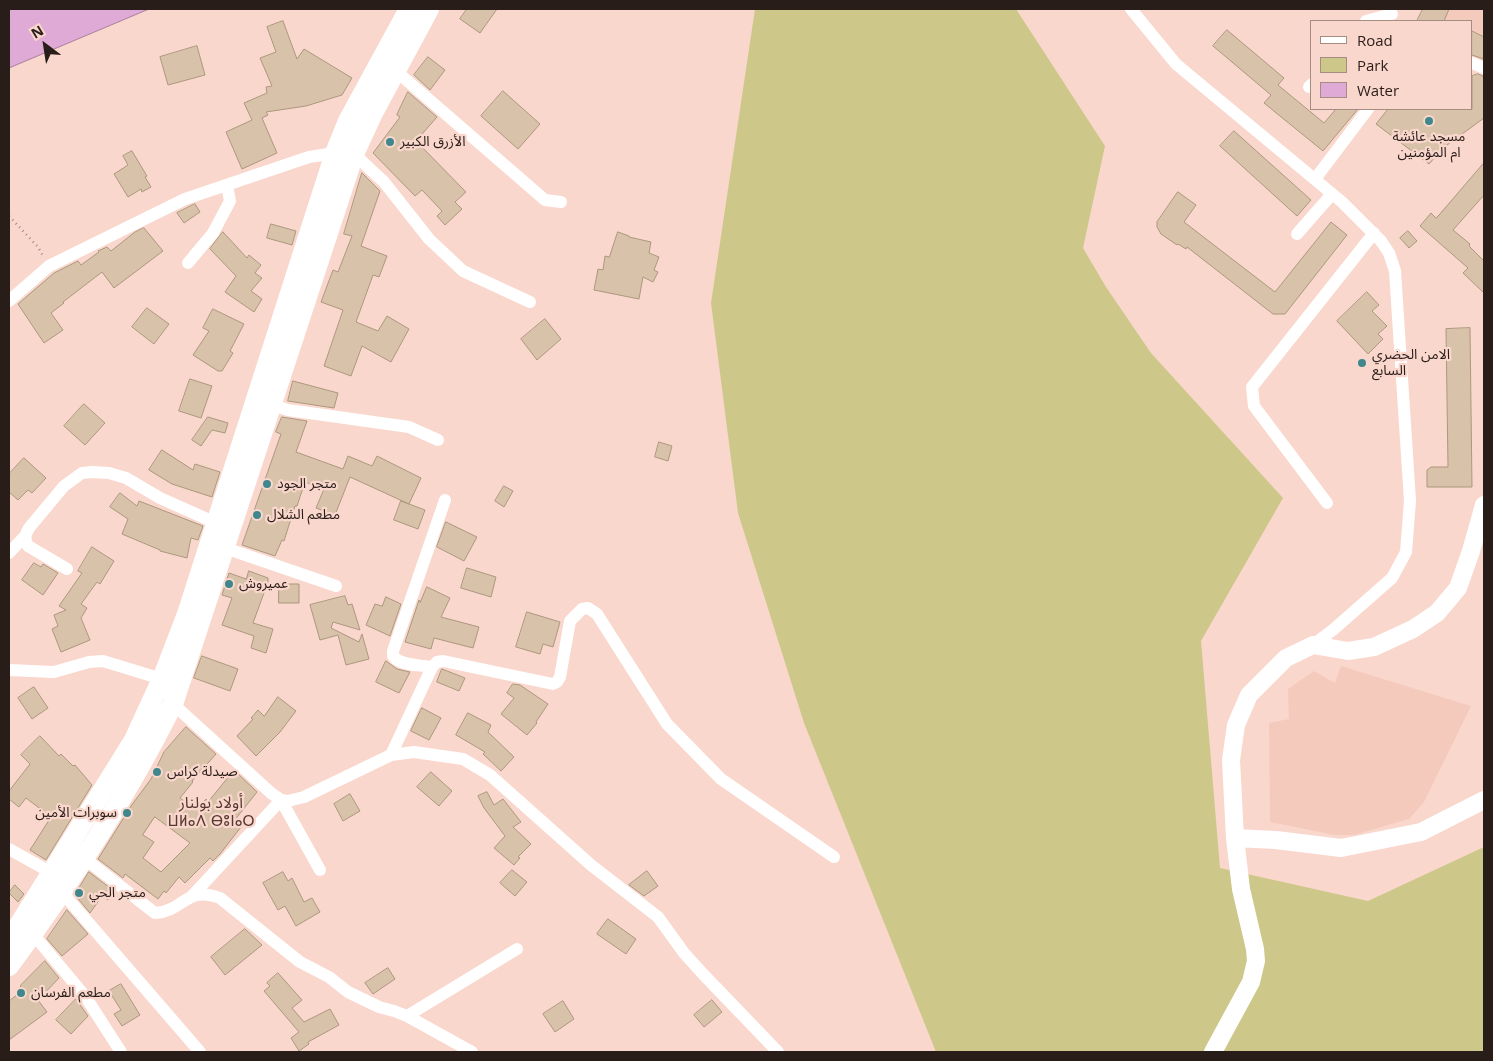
<!DOCTYPE html>
<meta charset="utf-8">
<style>
body{margin:0}
#map{position:relative;width:1493px;height:1061px;overflow:hidden;background:#fad7cc;font-family:"Open Sans",sans-serif}
canvas{display:block}
.frame{position:absolute;inset:0;border:10px solid #291d19;pointer-events:none}
.legend{position:absolute;left:1310px;top:20px;width:162px;height:90px;box-sizing:border-box;background:#fad7cc;border:1px solid #a68d84;margin:0;padding:6px 9px;list-style:none;font-size:15px;color:#291d19}
.legend li{display:flex;align-items:center;gap:10px;height:25px}
.legend b{width:25px;border:1px solid #a68d84}
.north{position:absolute;left:20px;top:20px;width:50px;height:50px;-webkit-text-stroke:4px #fad7cc;paint-order:stroke;rotate:329deg;font-size:14px;font-weight:700;line-height:20px;text-align:center;color:#291d19}
.north::after{content:'';display:block;margin:auto;width:18px;height:22px;background:#291d19;clip-path:polygon(50% 0,100% 100%,50% 72%,0 100%)}
</style>
<div id="map">
<canvas width="1493" height="1061"></canvas>
<div class="frame"></div>
<ul class="legend">
<li><b style="height:6px;background:#fff"></b>Road</li>
<li><b style="height:14px;background:#cdc889"></b>Park</li>
<li><b style="height:14px;background:#dfaad5"></b>Water</li>
</ul>
<div class="north">N</div>
</div>
<script>
const c = document.querySelector('canvas').getContext('2d');
c.lineJoin = 'round';
function fillPath(path, color) {
  c.fillStyle = color;
  c.fill(path, 'evenodd');
}
function stroke(path, color, width, dash) {
  c.strokeStyle = color;
  c.lineWidth = width;
  c.lineCap = dash ? 'butt' : 'round';
  c.setLineDash(dash || []);
  c.stroke(path);
}
function write(font, color, halo, rows, align = 'center') {
  c.font = font + ' "Open Sans","Noto Sans Arabic","Noto Sans Tifinagh",sans-serif';
  c.lineWidth = 4.5;
  c.setLineDash([]);
  c.textBaseline = 'middle';
  c.strokeStyle = halo;
  c.fillStyle = color;
  for (const [text, x, y, turn = 0] of rows) {
    c.save();
    c.translate(x, y);
    c.rotate((+turn || 0) * Math.PI / 180);
    c.textAlign = isNaN(turn) ? turn : align;
    if (halo) c.strokeText(text, 0, 0);
    c.fillText(text, 0, 0);
    c.restore();
  }
}
const built = new Path2D(`
 M1417 9H1484V61L1472 56V21H1420L1423 12Z
 M1341 666 1471 706 1424 802 1409 819 1354 835H1335L1270 822 1269 723 1289 719 1288 689 1314 671 1335 683Z`);
const green = new Path2D(`
 M755 9H1016L1105 146 1083 248 1106 287 1151 353 1283 498 1201 641 1220 868 1368 901 1484 847V1052H936L804 723 738 513 711 303Z`);
const water = new Path2D(`
 M9 9H149L9 68Z`);
const building = new Path2D(`
 M467 9H497L480 33 460 19Z
 M1423 9H1449L1444 21H1417Z
 M283 21 297 59 304 49 352 78 342 95 306 106 266 112 268 115 262 118 277 153 242 169 226 132 252 120 244 103 267 93 266 87 272 86 260 58 276 52 267 27Z
 M1227 30 1284 78 1278 85 1324 123 1336 109H1358L1323 151 1264 103 1271 95 1213 46Z
 M1472 31 1484 37V59L1472 55Z
 M197 46 205 75 168 85 160 57Z
 M428 57 445 70 430 90 414 75Z
 M1478 74 1483 76 1484 81V118L1443 148 1429 164 1376 124 1388 109H1472V76Z
 M503 91 540 124 518 149 481 116Z
 M408 92 437 117 416 141 466 192 455 202 462 209 445 225 437 216 442 211 422 190 415 196 373 153 400 117 397 115Z
 M1234 131 1311 200 1297 216 1220 146Z
 M132 151 147 176 145 177 151 187 142 192 141 189 128 197 114 174 128 165 123 156Z
 M1484 163V195L1453 230 1470 244 1469 246 1484 261V293L1463 273 1468 268 1420 226 1431 213 1436 218Z
 M362 173 380 191 361 246 387 256 379 277 373 275 356 322 378 331 387 316 409 329 391 362 362 346 351 376 324 366 343 310 321 302 333 270 338 272 352 236 344 234Z
 M1178 192 1196 205 1184 222 1275 292 1331 222 1347 235 1285 314H1273L1187 247 1186 249 1178 244 1177 245 1161 234 1157 227V222Z
 M195 204 200 212 184 223 177 213Z
 M271 224 296 231 292 245 267 238Z
 M144 228 163 251 114 288 102 272 63 302 64 303 51 313 63 330 44 343 18 304 54 273 78 261 81 265 99 252 98 251 107 247 111 251 135 232Z
 M1408 231 1417 241 1409 248 1400 238Z
 M223 232 247 258 249 255 261 265 255 273 262 278 251 291 262 299 254 312 225 292 236 276 210 249Z
 M618 232 629 236V237L651 242 649 253 659 257 654 270 658 272 653 282 643 277 639 299 594 290 598 269 603 270 605 256 609 257Z
 M1367 292 1379 305 1372 311 1387 326 1378 334 1383 339 1368 354 1337 321Z
 M147 308 169 324 154 344 132 327Z
 M213 309 244 324 230 351 233 353 222 371H218L193 355 209 331 203 328Z
 M545 319 561 339 537 360 521 339Z
 M1470 328 1472 487H1427V470L1431 467H1448L1446 329Z
 M190 379 212 386 201 418 179 411Z
 M293 381 338 393 334 408 288 401Z
 M84 404 105 423 85 445 64 426Z
 M208 417 228 423 225 433 212 430 201 446 192 440Z
 M282 417 307 421 296 452 343 469 348 456 372 466 377 456 421 478 409 504 350 477 335 515 316 508 324 489 305 482 297 506H295L284 541 282 540 275 556 242 545 281 434 276 432Z
 M659 442 672 446 668 461 655 457Z
 M162 450 193 470 195 464 220 472 212 497 172 484 149 470Z
 M24 458 46 478 32 493 28 490 18 500 9 492V474Z
 M504 486 513 491 504 507 495 501Z
 M120 493 137 506 139 501 203 526 198 540 191 538 187 558 160 551V550L122 534 128 519 110 507Z
 M401 501 425 510 418 529 394 520Z
 M446 522 477 537 464 561 437 547Z
 M92 547 114 561 100 584 97 582 81 604 87 608 81 618 90 640 61 652 52 629 58 626 54 615 66 610 59 606 82 573 78 571Z
 M34 563 41 567 43 564 58 573 43 595 22 580Z
 M467 568 496 577 491 597 461 588Z
 M249 571 268 578V582L253 623 273 629 266 653 251 648 254 636 222 625 232 598 222 595 229 573 246 579Z
 M279 584H299V603H279Z
 M427 587 450 598 441 617 479 627 473 648 434 638 431 649 405 642 419 600 420 602Z
 M345 596 348 605 352 604 360 630 333 622 331 628 359 642 362 634 369 659 346 665 338 635 320 640 310 605Z
 M386 597 401 604 390 636 366 625 375 604 382 606Z
 M527 612 560 622 553 647 543 644 540 654 516 647Z
 M202 656 238 669 230 691 194 678Z
 M386 661 397 669 410 672 399 693 376 682Z
 M442 669 465 678 459 691 437 682Z
 M513 684 520 685 548 704 536 722 537 723 527 735 501 714 514 698 507 693Z
 M34 687 48 708 32 719 18 698Z
 M278 697 296 711 280 732 256 756 237 736 253 719 251 718 258 710 264 716Z
 M422 708 441 718 429 740 411 731Z
 M468 713 491 725 488 732 514 757 501 771 483 754 485 752 456 735Z
 M186 727 216 754 192 781 193 782 180 798 197 810 206 799 208 802 234 770 257 792 234 821 241 827 220 854 213 861 210 858 185 883 179 877 166 893 164 891 158 899 125 874 123 878 98 859 131 806 151 779 164 752ZM155 817 190 843 161 872 143 858 154 842 143 835Z
 M40 736 59 756 61 754 73 766 75 765 92 785 46 860 30 850 51 817 26 798 19 807 9 799V791L30 764 21 755Z
 M431 772 452 791 439 806 417 787Z
 M487 792 494 805 503 799 521 822 513 827 531 844 518 857 520 858 514 865 494 848 505 836 484 808 478 796Z
 M350 794 360 811 343 821 334 804Z
 M512 870 527 882 515 896 500 883Z
 M647 871 658 886 644 896 629 885Z
 M89 872 114 891 108 900 102 896 90 913 75 895Z
 M283 872 288 881 292 878 304 902 312 898 320 912 296 926 285 906 278 910 263 883Z
 M15 885 24 894 18 902 9 893Z
 M67 910 88 934 62 956 47 939Z
 M608 919 636 939 626 954 597 934Z
 M245 929 262 945 225 975 211 957Z
 M45 961 59 978 38 1000 47 1012 9 1040V1001L18 994 21 985Z
 M388 968 395 979 373 994 365 983Z
 M278 973 302 1000 292 1008 304 1022 330 1009 339 1025 308 1042 309 1044 299 1051 291 1038 299 1032 264 991 270 986 267 983Z
 M121 984 140 1015 122 1026 114 1014 121 1010 109 991Z
 M76 999 88 1016 71 1034 56 1020Z
 M712 1000 722 1012 704 1027 694 1015Z
 M563 1001 574 1019 555 1032 543 1014Z`);
const path = new Path2D(`
 M9 216 38 247 43 256`);
const street = new Path2D(`
 M1131 9 1176 64 1342 202 1381 241 1389 253 1395 271 1410 501 1406 552 1392 578 1334 629 1313 645
 M1366 21 1392 14
 M1472 63 1484 68
 M396 71 545 200 561 202
 M1309 87 1312 84
 M1315 179 1368 109
 M1297 234 1332 194
 M188 263 213 233 230 201 227 185
 M9 301 49 266 185 199 309 157 335 153 354 154 384 182 429 239 463 271 530 302
 M272 405 288 410 409 427 438 440
 M445 500 393 651V656C400 666 421 665 432 667L437 662 443 661 553 684 557 682 560 677 570 621 582 609 588 608 597 614 667 724 721 779 834 857
 M1327 503 1254 406 1252 387 1374 233
 M225 548 336 586
 M9 553 25 536
 M67 569 28 546C24 539 25 535 29 528L64 486 82 473 92 472 109 473 126 478 160 498 216 523
 M9 670 54 672 89 662 103 661 162 679
 M173 704 271 793 281 800 288 801 304 797 391 755 414 752 463 759 490 775 591 865 658 917 684 953 703 974 778 1052
 M391 755 432 667
 M9 849 52 873
 M84 858 155 913C185 911 185 885 220 898L300 962 329 977 348 992 379 1007 394 1011 407 1016 472 1052
 M61 891 200 1052
 M192 896 281 800 320 870
 M33 934 85 996 121 1052
 M407 1016 517 949`);
const secondary = new Path2D(`
 M1235 838 1276 840 1341 848 1421 832 1484 800
 M1213 1052 1251 982 1256 961 1255 949 1241 889 1235 838 1231 760 1236 725 1249 695 1286 658 1313 645 1348 651 1374 647 1413 629 1437 613 1458 588 1471 551 1484 505`);
const primary = new Path2D(`
 M9 941 134 740 162 679 187 614 335 153 348 121 409 9
 M9 966C70 884 127 796 173 704L354 154 373 113 429 9`);
const markers = [
 [1429,121,5,"#3f878c"],
 [390,142,5,"#3f878c"],
 [1362,363,5,"#3f878c"],
 [267,484,5,"#3f878c"],
 [257,515,5,"#3f878c"],
 [229,584,5,"#3f878c"],
 [157,772,5,"#3f878c"],
 [127,813,5,"#3f878c"],
 [79,893,5,"#3f878c"],
 [21,993,5,"#3f878c"]
];
const poiNames = [
 ["مسجد عائشة",1429,137,"center"],
 ["ام المؤمنين",1429,153,"center"],
 ["الأزرق الكبير",400,142],
 ["الامن الحضري",1372,355],
 ["السابع",1372,371],
 ["متجر الجود",277,484],
 ["مطعم الشلال",267,515],
 ["عميروش",239,584],
 ["صيدلة كراس",167,772],
 ["سوبرات الأمين",117,813,"right"],
 ["متجر الحي",89,893],
 ["مطعم الفرسان",31,993]
];
const quarterNames = [
 ["أولاد بولنار",211,803],
 ["ⵡⵍⴰⴷ ⴱⵓⵏⴰⵔ",211,821]
];
fillPath(built, '#f4cabc');
fillPath(green, '#cdc889');
fillPath(water, '#dfaad5');
stroke(water, '#a8809d', 1);
fillPath(building, '#d8c2a9');
stroke(building, '#ac977f', 1);
stroke(path, '#a48a82', 2.5, [1, 4]);
stroke(street, '#fff', 12);
stroke(secondary, '#fff', 18);
stroke(primary, '#fff', 20);
for (const [x, y, r, color] of markers) {
  const dot = new Path2D();
  dot.arc(x, y, r, 0, 2 * Math.PI);
  c.fillStyle = color;
  c.fill(dot);
  stroke(dot, '#fad7cc', 2);
}
write('14px', '#291d19', '#fad7cc', poiNames, 'left');
write('16px', '#563a32', '#fad7cc', quarterNames);
</script>
